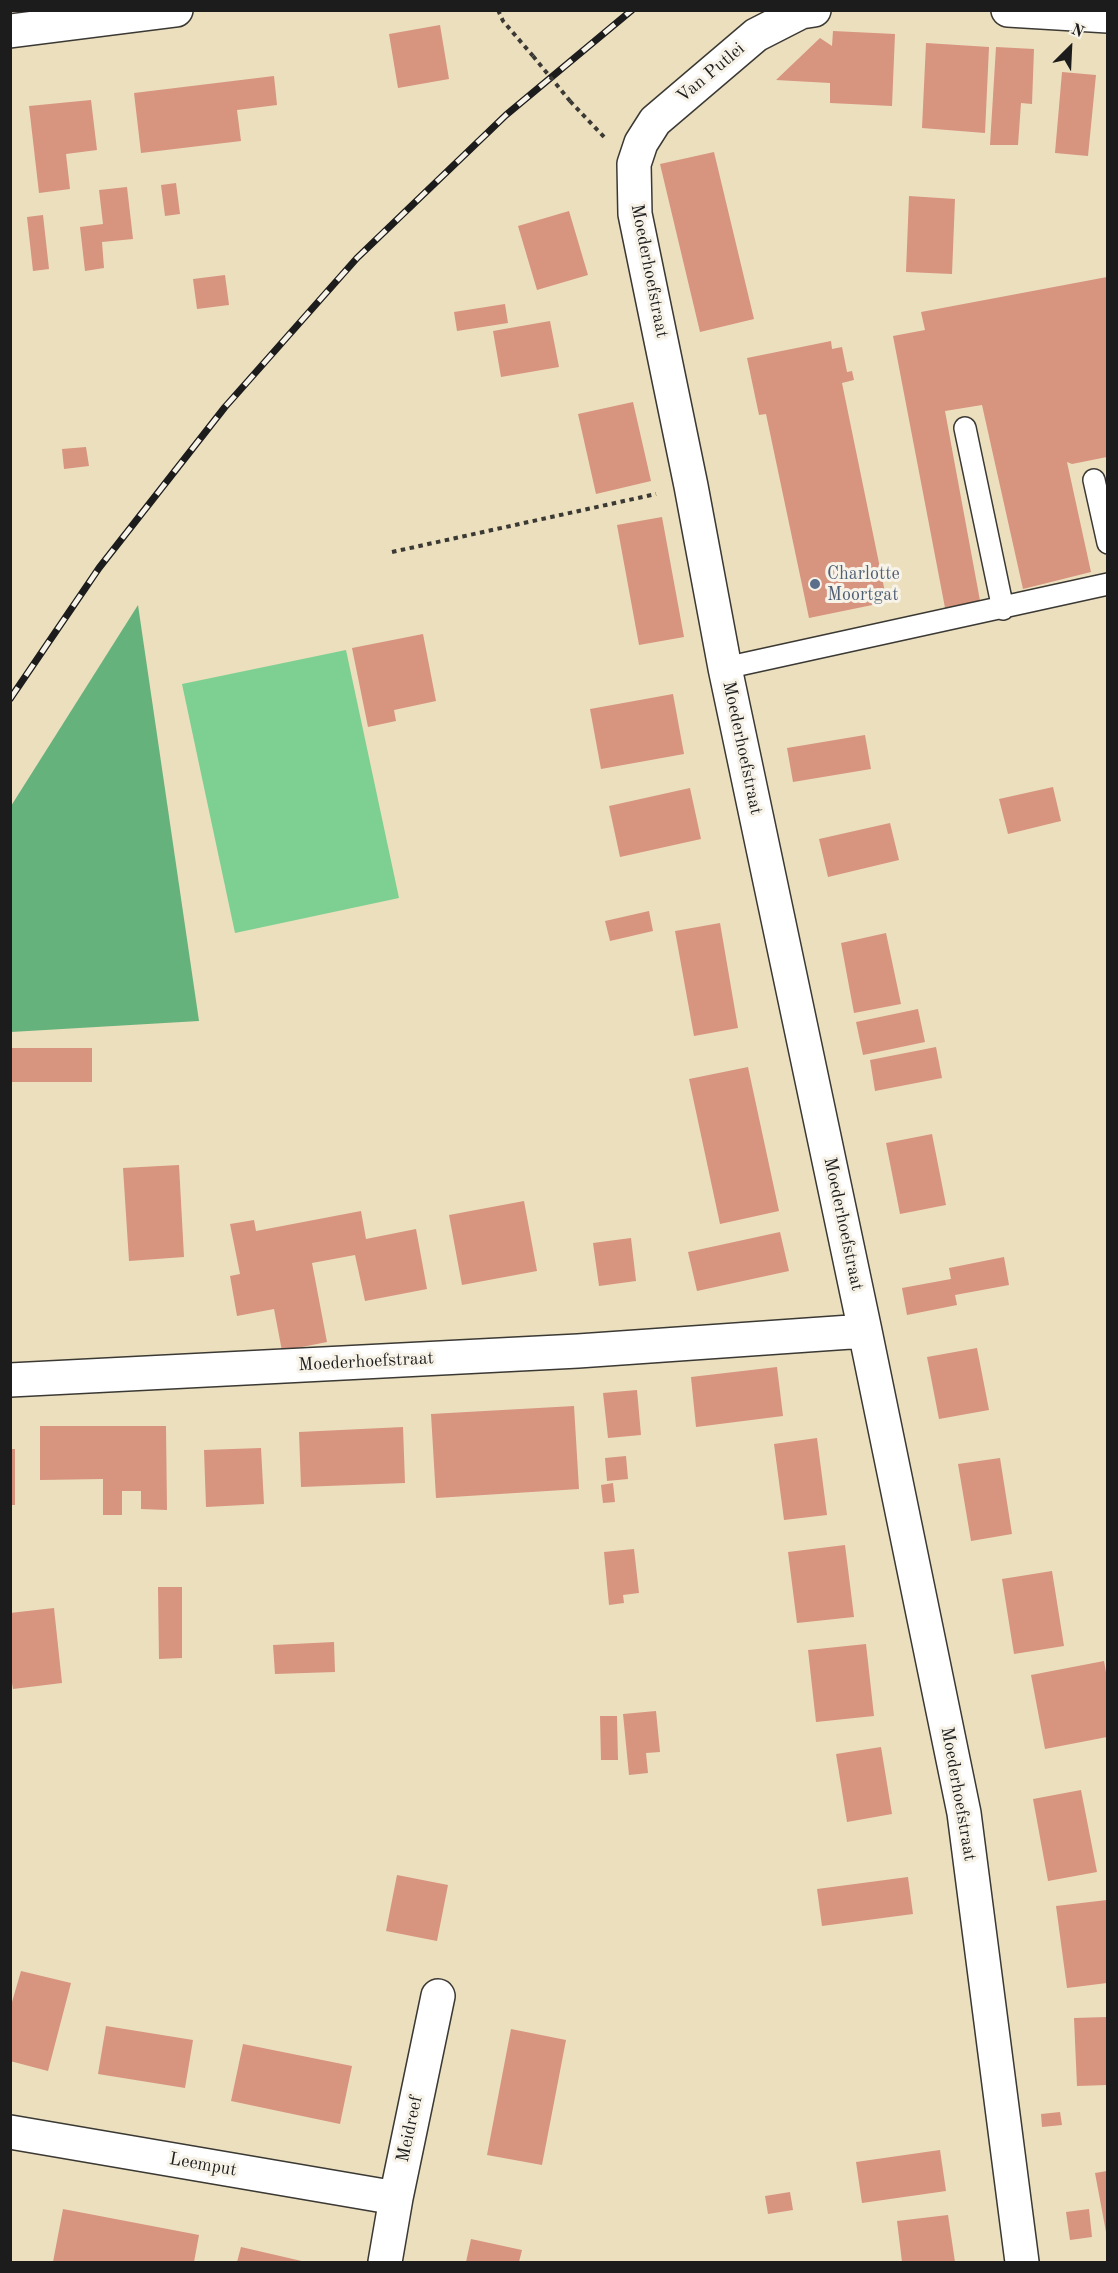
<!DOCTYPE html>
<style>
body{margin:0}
#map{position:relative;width:1118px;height:2273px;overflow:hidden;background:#ecdfbe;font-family:"Old Standard TT",serif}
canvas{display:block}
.frame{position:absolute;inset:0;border:12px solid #1c1c1c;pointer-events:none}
.north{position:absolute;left:1040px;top:18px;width:60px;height:60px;-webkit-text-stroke:4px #f7f3e8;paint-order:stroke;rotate:24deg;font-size:16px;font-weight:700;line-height:24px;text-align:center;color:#1c1c1c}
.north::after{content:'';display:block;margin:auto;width:21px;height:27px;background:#1c1c1c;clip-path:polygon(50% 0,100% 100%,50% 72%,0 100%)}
</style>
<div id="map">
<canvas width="1118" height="2273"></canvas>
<div class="frame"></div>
<div class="north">N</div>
</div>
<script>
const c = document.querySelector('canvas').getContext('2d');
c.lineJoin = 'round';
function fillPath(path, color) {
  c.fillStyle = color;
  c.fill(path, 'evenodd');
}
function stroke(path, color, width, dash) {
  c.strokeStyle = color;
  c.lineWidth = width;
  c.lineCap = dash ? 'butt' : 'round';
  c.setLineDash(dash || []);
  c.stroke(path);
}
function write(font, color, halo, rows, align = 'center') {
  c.font = font + ' "Old Standard TT",serif';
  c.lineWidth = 6;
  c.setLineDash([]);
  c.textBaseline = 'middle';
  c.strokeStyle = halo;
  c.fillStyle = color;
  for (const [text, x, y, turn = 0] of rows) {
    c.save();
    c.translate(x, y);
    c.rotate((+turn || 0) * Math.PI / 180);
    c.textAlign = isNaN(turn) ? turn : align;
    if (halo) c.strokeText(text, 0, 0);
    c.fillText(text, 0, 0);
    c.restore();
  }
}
const green = new Path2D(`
 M346 650 399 898 235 933 182 684Z`);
const forest = new Path2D(`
 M138 605 199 1021 11 1032V806Z`);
const building = new Path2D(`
 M440 25 449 79 398 88 389 34Z
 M833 31 895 34 892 106 830 103V83L776 80 820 38 832 46Z
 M926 43 989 47 985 133 922 128Z
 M996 47 1034 49 1032 104 1021 103 1018 145H990Z
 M1062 72 1096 75 1088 156 1055 153Z
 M274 76 277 105 237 110 241 141 141 153 134 93Z
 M91 100 97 150 66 154 70 189 39 193 29 106Z
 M714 152 754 319 700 332 660 164Z
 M176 183 180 214 165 216 161 185Z
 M127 187 133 239 102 242 104 268 85 271 80 227 103 224 99 190Z
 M909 196 955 199 952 274 906 272Z
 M569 211 588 275 537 290 518 226Z
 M43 215 49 269 33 271 27 217Z
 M225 275 229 305 197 309 193 279Z
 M1107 277V457L1072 464 1067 462 1091 572 1023 589 982 405 945 411 981 606 946 613 893 336 925 330 921 312Z
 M505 304 508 323 457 331 454 312Z
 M550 321 559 367 501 377 493 331Z
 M831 341 832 349 842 347 847 372 852 371 854 380 842 383 887 602 809 618 766 414 759 415 747 358Z
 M633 402 651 481 596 494 578 414Z
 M86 447 89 466 64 469 62 449Z
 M662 517 684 637 639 645 617 525Z
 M423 634 436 701 394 710 396 721 368 727 352 648Z
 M673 694 684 754 601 769 590 709Z
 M865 735 871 769 793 782 787 748Z
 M1053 787 1061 821 1008 834 999 799Z
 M690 788 701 839 620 857 609 806Z
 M890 823 899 860 828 877 819 839Z
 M649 911 653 931 610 941 605 921Z
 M720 923 738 1028 694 1036 675 931Z
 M886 933 901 1004 854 1013 841 943Z
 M918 1009 925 1042 863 1055 856 1022Z
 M936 1047 942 1078 875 1091 870 1060Z
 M10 1048H92V1082H10Z
 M748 1067 779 1211 720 1224 689 1079Z
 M932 1134 946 1205 900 1214 886 1143Z
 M179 1165 184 1257 129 1261 123 1168Z
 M524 1201 537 1271 462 1285 449 1215Z
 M361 1211 366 1239 416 1229 427 1289 365 1301 355 1255 312 1263 327 1342 282 1351 274 1309 237 1316 230 1276 240 1274 230 1224 254 1220 256 1231Z
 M780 1232 789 1271 697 1291 688 1252Z
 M631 1238 636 1281 599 1286 593 1243Z
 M1004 1257 1009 1285 955 1295 957 1305 907 1315 902 1288 951 1279 949 1268Z
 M977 1348 989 1410 939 1419 927 1357Z
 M777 1367 783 1416 696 1427 691 1377Z
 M637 1390 641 1435 608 1438 603 1393Z
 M574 1406 579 1489 436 1498 431 1414Z
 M40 1426H166L167 1510 141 1509V1491H122V1515H103V1479L40 1480Z
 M403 1427 405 1483 301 1487 299 1432Z
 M817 1438 827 1515 784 1520 774 1444Z
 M261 1448 264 1504 206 1507 204 1450Z
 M10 1449H15V1505H10Z
 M626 1456 628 1479 607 1481 605 1458Z
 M1000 1458 1012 1534 971 1541 958 1464Z
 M613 1483 615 1502 603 1503 601 1485Z
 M845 1545 854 1617 797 1623 788 1552Z
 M634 1549 639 1593 623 1595 624 1603 609 1605 604 1552Z
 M1052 1571 1064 1646 1014 1654 1002 1579Z
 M158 1587H182V1658L159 1659Z
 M54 1608 62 1683 13 1689 10 1671V1613Z
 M334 1642 335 1672 275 1674 273 1645Z
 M866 1644 874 1716 816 1722 808 1650Z
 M1104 1661 1107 1678V1737L1045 1749 1031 1675Z
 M656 1711 660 1752 646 1753 648 1773 629 1775 623 1714Z
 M600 1716H617L618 1760H601Z
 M881 1747 892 1814 847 1822 836 1754Z
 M1081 1790 1097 1872 1048 1881 1033 1799Z
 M397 1875 448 1885 437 1941 386 1931Z
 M908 1877 913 1914 822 1926 817 1889Z
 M1107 1900V1983L1067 1988 1056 1906Z
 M21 1971 71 1983 48 2071 10 2061V2009Z
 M1107 2017V2085L1077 2086 1074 2018Z
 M106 2026 193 2040 185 2088 98 2074Z
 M511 2029 566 2040 542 2165 487 2155Z
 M243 2044 352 2066 340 2124 231 2101Z
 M1060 2112 1062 2125 1042 2127 1041 2114Z
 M940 2150 946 2191 862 2203 856 2162Z
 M1107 2171V2232H1106L1095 2173Z
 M790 2192 793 2210 768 2214 765 2196Z
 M63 2209 199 2235 194 2262H53Z
 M1089 2209 1092 2237 1070 2240 1066 2212Z
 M948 2215 955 2262H902L897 2221Z
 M471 2239 522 2250 519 2262H466Z
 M241 2247 306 2262H237Z`);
const path = new Path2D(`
 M498 10 503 21 533 56
 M570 101 604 137
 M392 552 656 494`);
const service = new Path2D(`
 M965 428 1003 609
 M1094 480 1108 543
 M725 668 1108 584`);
const minor = new Path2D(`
 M814 10 801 12 756 35 655 121 641 143 634 164 635 214 691 486 725 668 865 1331 964 1813 1022 2262
 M1008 10 1108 16
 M10 31 176 10
 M10 1380 578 1351 865 1331
 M10 2132 396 2198
 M385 2262 396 2198 438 1996`);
const rail = new Path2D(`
 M10 699 99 568 225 407 357 258 506 115 632 10`);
const pathBridge = new Path2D(`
 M533 56 570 101`);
const markers = [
 [815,584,6,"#5c6f8a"]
];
const streetNames = [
 ["Van Putlei",711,73,-40],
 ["Moederhoefstraat",649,271,79],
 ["Moederhoefstraat",742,748,78],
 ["Moederhoefstraat",843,1224,78],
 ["Moederhoefstraat",366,1362,-3],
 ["Moederhoefstraat",958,1794,80],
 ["Meidreef",410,2129,-78],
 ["Leemput",203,2165,10]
];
const serviceNames = [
 ["Charlotte",827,574],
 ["Moortgat",827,595]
];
fillPath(green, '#7dd092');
fillPath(forest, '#66b27c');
fillPath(building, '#d7947f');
stroke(service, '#3b3934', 24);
stroke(minor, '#3b3934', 36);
stroke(path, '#3b3934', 4, [4.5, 4.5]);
stroke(service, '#fff', 21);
stroke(minor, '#fff', 33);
stroke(rail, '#1c1c1c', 7);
stroke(rail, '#f7f3e8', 4.5, [14]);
stroke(pathBridge, '#3b3934', 4, [4.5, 4.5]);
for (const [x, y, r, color] of markers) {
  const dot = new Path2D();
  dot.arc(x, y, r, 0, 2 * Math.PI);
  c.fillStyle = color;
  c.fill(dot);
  stroke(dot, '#f7f3e8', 2);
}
write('18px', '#1c1c1c', '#f7f3e8', streetNames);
write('18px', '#4e5e75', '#f7f3e8', serviceNames, 'left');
</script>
